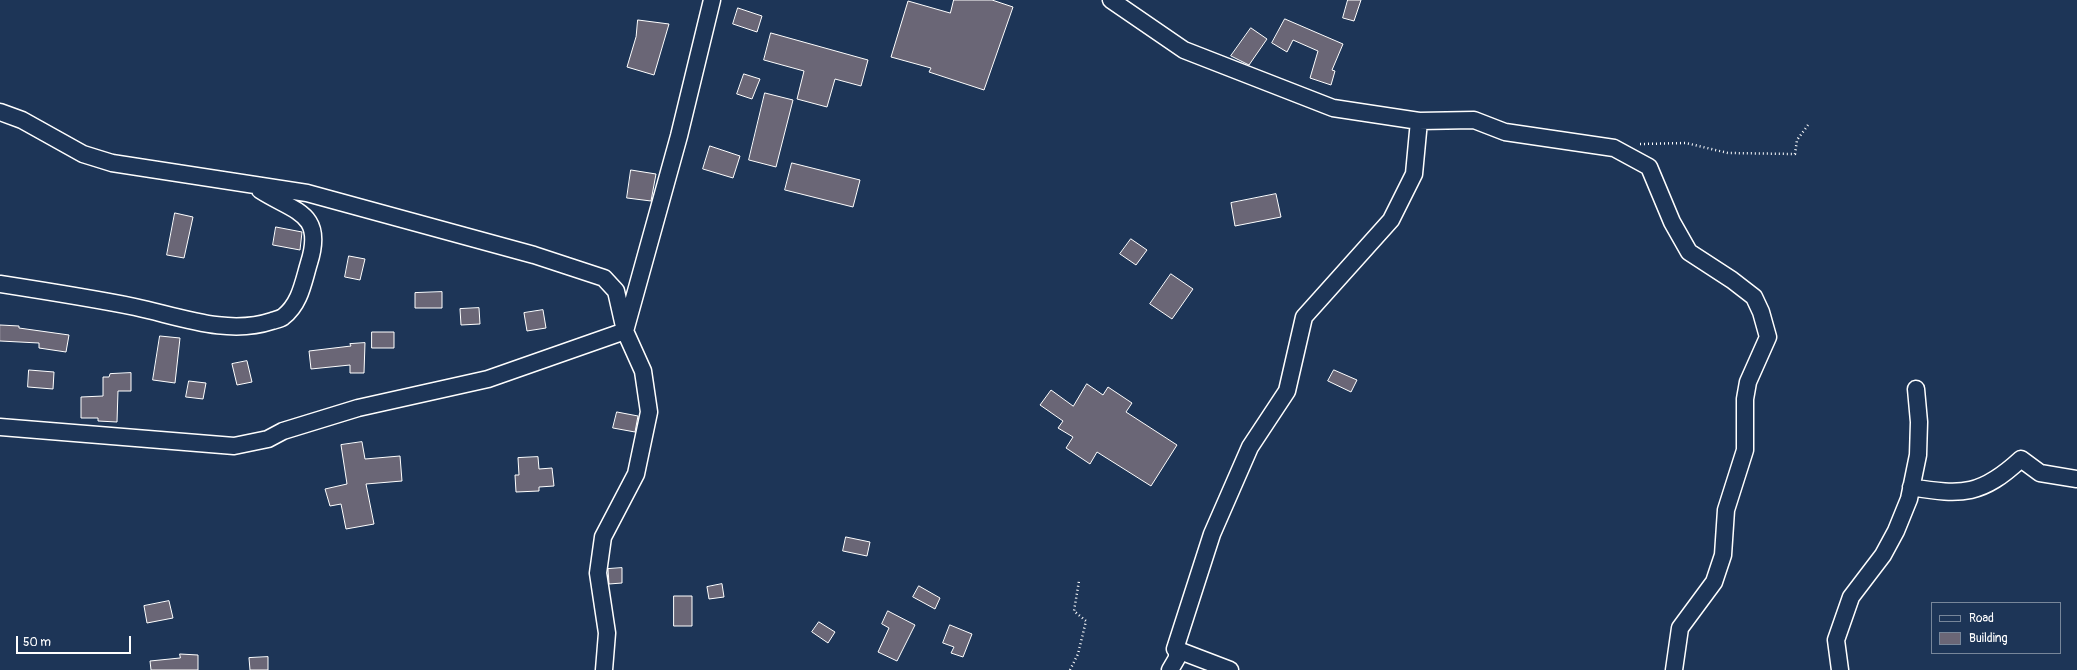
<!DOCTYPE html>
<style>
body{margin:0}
#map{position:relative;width:2077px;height:670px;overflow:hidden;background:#1d3557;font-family:Pangolin,sans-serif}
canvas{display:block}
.legend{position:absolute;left:1931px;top:602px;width:130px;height:52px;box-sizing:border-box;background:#1d3557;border:1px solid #77869a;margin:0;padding:5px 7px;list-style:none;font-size:12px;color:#fff}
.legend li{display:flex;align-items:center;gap:8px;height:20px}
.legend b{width:20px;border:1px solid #77869a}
.scale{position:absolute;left:16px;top:636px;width:115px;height:18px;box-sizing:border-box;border:2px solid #fff;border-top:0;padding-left:5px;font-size:12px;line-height:14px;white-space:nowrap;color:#fff;-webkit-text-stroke:3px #1d3557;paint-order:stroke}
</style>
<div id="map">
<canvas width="2077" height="670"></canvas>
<ul class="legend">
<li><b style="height:5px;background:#1d3557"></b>Road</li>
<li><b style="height:11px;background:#6a6676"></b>Building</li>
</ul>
<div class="scale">50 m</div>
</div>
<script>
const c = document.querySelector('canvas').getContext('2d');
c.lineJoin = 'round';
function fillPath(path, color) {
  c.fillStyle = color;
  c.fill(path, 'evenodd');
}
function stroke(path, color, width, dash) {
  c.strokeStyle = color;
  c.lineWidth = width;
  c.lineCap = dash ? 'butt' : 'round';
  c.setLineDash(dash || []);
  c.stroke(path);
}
const building = new Path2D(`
 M954 0H992L1013 7 984 90 929 72 931 68 891 57 908 1 950 13Z
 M1348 0H1361L1354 21 1343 18Z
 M738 8 762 16 757 32 733 24Z
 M1285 19 1343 44 1332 70 1335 71 1331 85 1310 78 1318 51 1293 40 1287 52 1272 43Z
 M638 20 669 24 654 75 627 67 636 37Z
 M1251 28 1267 39 1249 65 1231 56Z
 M771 33 868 60 861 86 835 79 827 107 797 99 804 71 764 60Z
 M744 74 760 79 752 99 737 94Z
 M765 93 793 100 776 167 749 160Z
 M710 146 740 156 733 178 703 169Z
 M792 163 860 180 853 207 785 190Z
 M631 170 656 174 651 201 627 198Z
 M1276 194 1281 217 1235 226 1231 203Z
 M175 213 193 217 184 258 167 255Z
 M276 227 302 232 300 250 273 245Z
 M1131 239 1147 250 1136 265 1120 254Z
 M349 256 365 259 360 280 345 277Z
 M1171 274 1193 289 1172 319 1150 304Z
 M442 292V308H415V293Z
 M479 308 480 324 461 325 460 309Z
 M543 310 546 328 527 331 524 313Z
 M0 325 19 326V328L69 335 66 352 39 348V343L0 341Z
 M372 332H394V348H372Z
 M160 336 180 338 175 383 153 380Z
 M365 343 364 373H350V365L311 369 309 351 351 346 350 344Z
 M247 361 252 382 237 385 232 364Z
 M29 370 54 372 53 389 28 387Z
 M1334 370 1357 380 1351 392 1328 381Z
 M131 373V391H118L117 422 98 421V418H81V397L103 396V377H109L110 374Z
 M189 381 206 383 203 399 186 397Z
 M1087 384 1103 395 1108 387 1132 403 1126 412 1177 445 1151 486 1097 452 1090 464 1066 448 1073 437 1058 428 1063 421 1040 405 1051 390 1073 406Z
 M617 412 638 416 635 432 613 428Z
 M362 442 365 459 400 456 402 481 366 484 374 524 346 529 341 504 330 506 325 489 347 484 341 445Z
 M538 457 539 469 552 468 554 486 539 487V491L516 492 515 475H519L518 458Z
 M846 537 870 542 867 556 843 551Z
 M622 568V583L609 584 608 569Z
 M722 584 724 597 709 599 707 587Z
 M919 586 940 598 935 609 913 597Z
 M674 596H692V626H674Z
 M169 601 173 618 147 623 144 606Z
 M888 611 915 625 897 661 878 652 889 628 882 624Z
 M819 622 835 632 828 643 812 632Z
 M950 625 972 634 963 657 951 653 954 647 943 643Z
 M180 654 198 655V670H151L150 661 180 658Z
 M268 657V670H250L249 658Z`);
const path = new Path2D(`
 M1640 144 1686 143 1728 153 1795 154 1797 140 1808 125
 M1070 670 1078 654 1086 621 1074 611 1079 581`);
const street = new Path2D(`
 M1111 0 1184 50 1333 108 1419 121 1474 120 1505 132 1614 148 1649 167 1672 222 1689 252 1732 280 1754 297 1761 312 1768 337 1748 382 1745 399V450L1726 510 1723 555 1714 582 1680 628 1674 670
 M0 112 22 120 83 154 112 163 307 193 534 255 604 278 616 291 625 331 643 371 649 412 636 474 603 537 598 573 607 633 604 670
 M0 284C45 291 90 298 135 307 178 316 227 336 272 321 275 320 280 319 283 317 300 304 303 283 309 263 325 212 294 212 260 190
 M0 427 234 446 268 439 283 431 358 408 488 379 625 331 679 136 712 0
 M1911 487C1963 496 1982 495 2021 459L2040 473 2077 479
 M1170 670 1177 658V650
 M1230 670 1175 649 1212 534 1250 447 1287 391 1304 317 1391 220 1414 174 1419 121
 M1840 670 1836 640 1851 597 1883 555 1896 531 1909 499 1918 455 1919 422 1916 389`);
fillPath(building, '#6a6676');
stroke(building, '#fff', 1);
stroke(street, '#fff', 19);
stroke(path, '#fff', 2.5, [1, 3]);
stroke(street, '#1d3557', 16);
</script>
